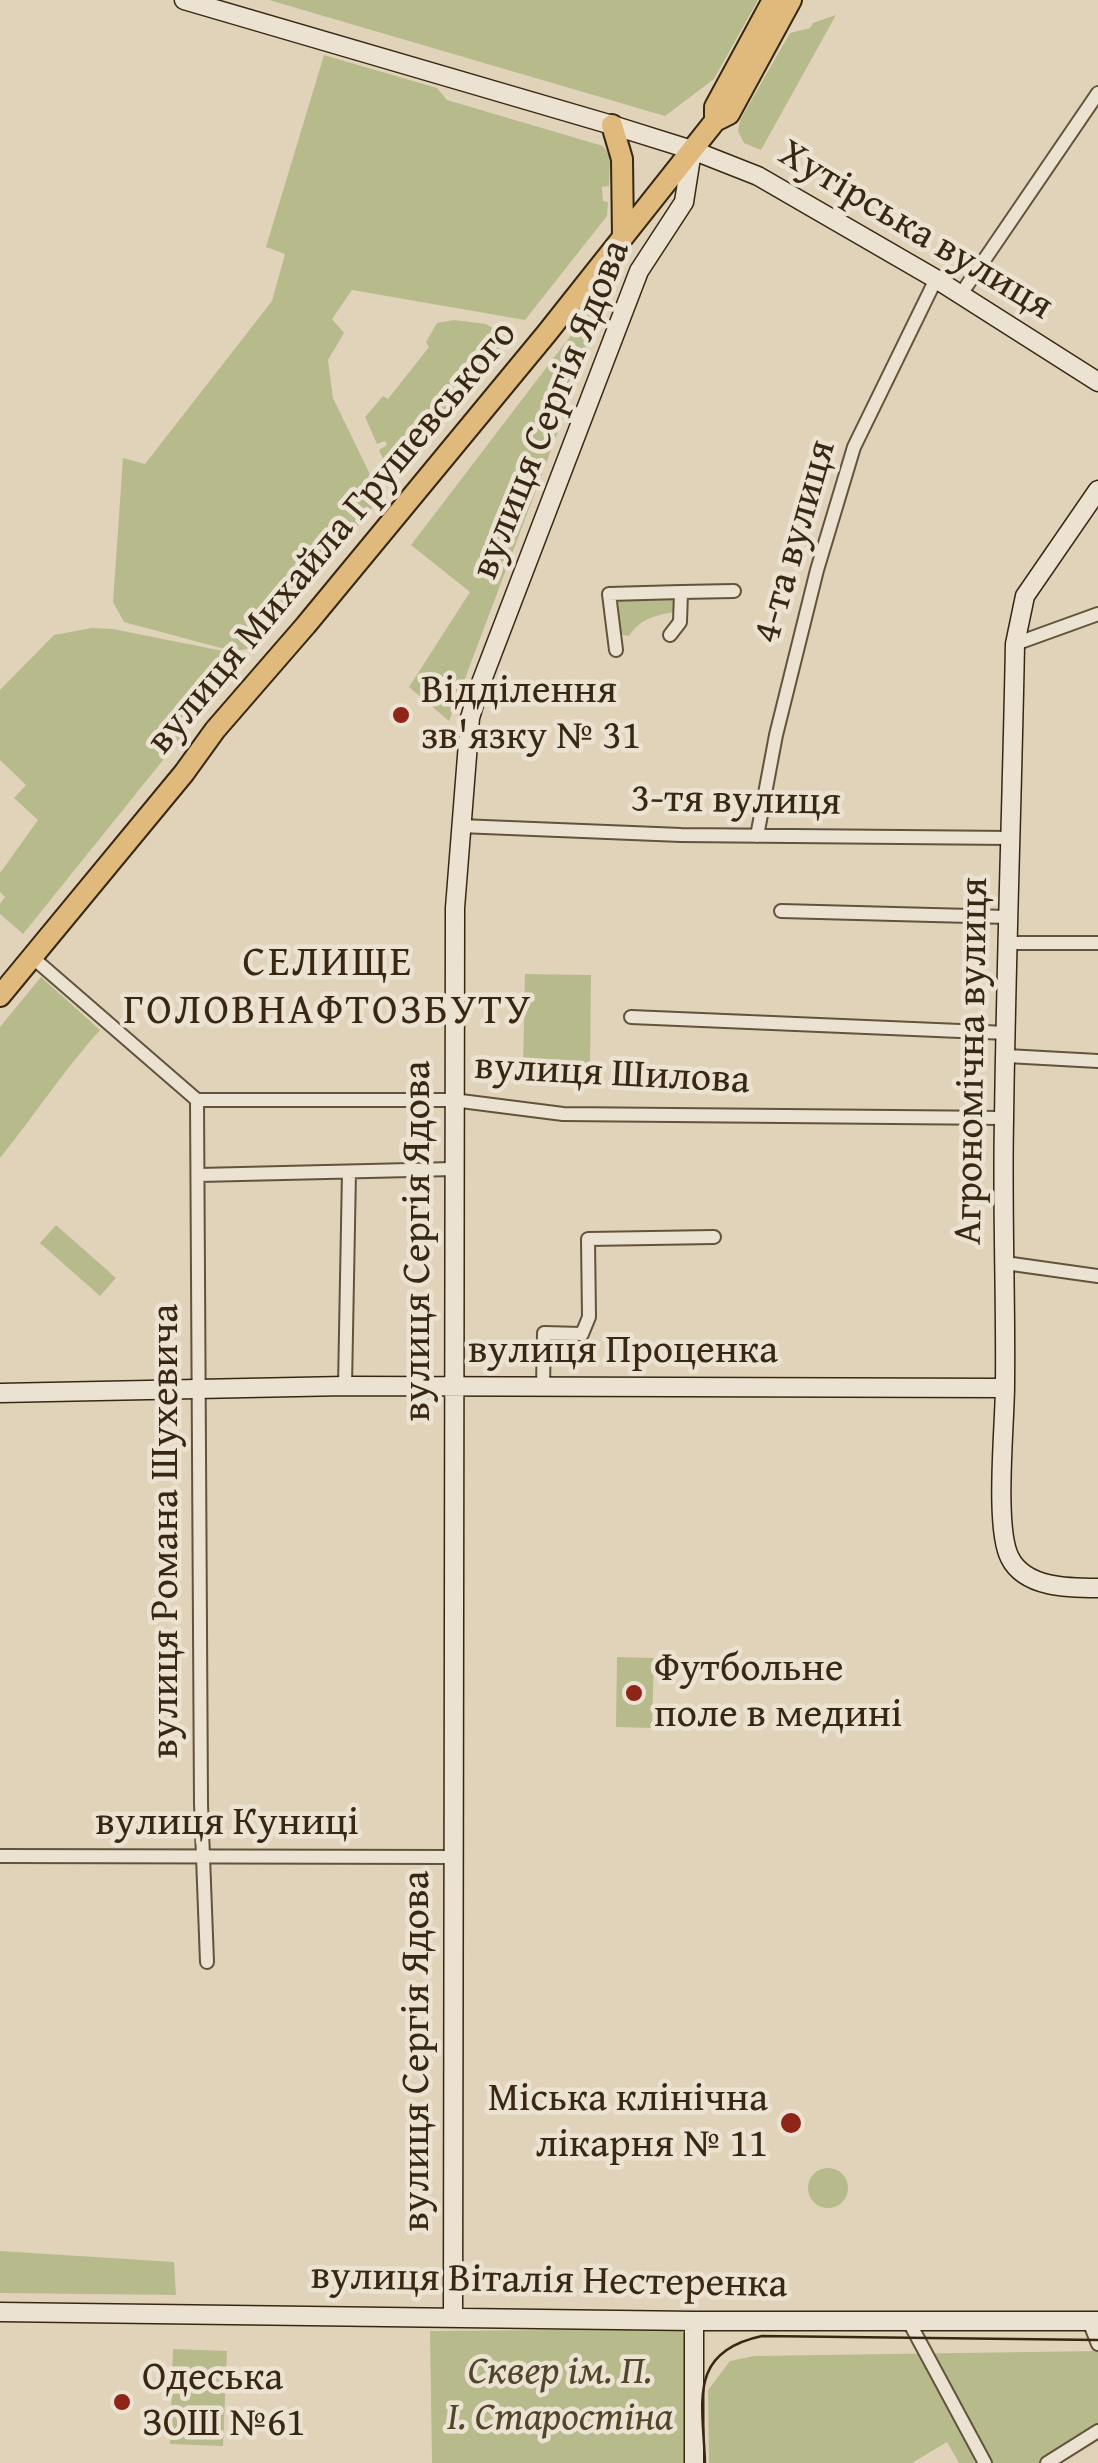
<!DOCTYPE html>
<meta charset="utf-8">
<style>
body{margin:0}
canvas{display:block;background:#e0d3b9}
</style>
<canvas width="1098" height="2463"></canvas>
<script>
const c = document.querySelector('canvas').getContext('2d');
c.lineJoin = 'round';
function fillPath(path, color) {
  c.fillStyle = color;
  c.fill(path, 'evenodd');
}
function stroke(path, color, width, dash) {
  c.strokeStyle = color;
  c.lineWidth = width;
  c.lineCap = dash ? 'butt' : 'round';
  c.setLineDash(dash || []);
  c.stroke(path);
}
function write(font, color, halo, rows, align = 'center') {
  c.font = font + ' "Gentium Book Plus",serif';
  c.lineWidth = 9;
  c.setLineDash([]);
  c.textBaseline = 'middle';
  c.strokeStyle = halo;
  c.fillStyle = color;
  for (const [text, x, y, turn = 0] of rows) {
    c.save();
    c.translate(x, y);
    c.rotate((+turn || 0) * Math.PI / 180);
    c.textAlign = isNaN(turn) ? turn : align;
    if (halo) c.strokeText(text, 0, 0);
    c.fillText(text, 0, 0);
    c.restore();
  }
}
const green = new Path2D(`
 M269 0H758L714 79 665 116Z
 M836 15 761 150 744 143 738 131 740 120 790 33 810 28 813 23Z
 M324 55 437 88 447 100 603 146 610 156 609 186 602 187 603 201 608 202 607 216 525 320 352 290 332 319 344 333 328 360 333 398 381 497 257 648 232 651 124 622 113 602 123 458 145 464 272 301 285 254 266 247Z
 M617 275 449 721 409 687 470 592 411 545Z
 M454 320 486 324 510 339 390 486 380 465 383 458 379 450 387 445 385 441 377 444 365 417 383 396 388 399 429 347 426 342 437 323Z
 M673 591 679 611C658 615 641 617 629 636L619 634 618 593Z
 M92 628 113 629 233 653 242 662 23 934 0 914V904L5 897 0 892V873L38 820 14 798 26 785 0 760V690L54 635Z
 M525 974 591 975 590 1068 523 1067Z
 M41 977 100 1030C64 1070 34 1116 0 1158V1027Z
 M56 1225 116 1278 100 1296 40 1243Z
 M617 1657 654 1658 652 1728 616 1727Z
 M808 2188a20 20 0 1 1 40 0a20 20 0 1 1-40 0Z
 M0 2251 174 2262 176 2295 0 2293Z
 M679 2329 687 2337 688 2463H432L430 2331Z
 M173 2349 227 2351 223 2446 170 2444Z
 M1098 2351V2424L1038 2463H959L947 2442 912 2463H709L708 2390 730 2361 754 2356Z`);
const street = new Path2D(`
 M961 294 1098 93
 M670 635 680 622 681 592 734 591
 M1015 644 1098 614
 M616 650 609 594 681 592
 M460 826 681 835 1011 838
 M757 836 776 735 817 570 854 447 936 279
 M781 911 1008 917
 M1010 943H1098
 M32 957 197 1100H453L563 1114 1004 1118
 M631 1017 1007 1033
 M1007 1056 1098 1061
 M197 1100 201 1804 207 1962
 M199 1175 453 1169
 M1005 1263 1098 1276
 M345 1386 349 1172
 M543 1387 544 1333 582 1334 589 1317 588 1239 714 1237
 M0 1856 453 1857
 M908 2320 985 2463
 M1089 2321 1098 2344
 M1047 2463 1098 2431`);
const secondary = new Path2D(`
 M184 0 612 125 692 150 758 176 936 279 1098 382
 M1098 490 1025 596 1015 644C1012 803 1006 961 1004 1120 1002 1209 1006 1297 1005 1385 1005 1424 994 1528 1010 1558 1025 1588 1069 1588 1098 1588
 M0 1393 345 1386 1005 1388
 M0 2312 694 2321H1098
 M453 2317 455 908 470 718 479 688 639 271 684 202 692 151
 M694 2463V2321`);
const primary = new Path2D(`
 M715 121V107L773 0
 M612 125 622 159 623 237
 M0 996 184 773 215 730 306 625 547 333 715 121 729 114 791 0`);
const tram = new Path2D(`
 M705 2463C703 2402 687 2352 762 2336L1098 2340`);
const markers = [
 [401,715,10,"#8f2418"],
 [634,1693,10,"#8f2418"],
 [791,2123,12,"#8f2418"],
 [122,2402,10,"#8f2418"]
];
const streetNames = [
 ["Хутірська вулиця",915,231,31],
 ["вулиця Сергія Ядова",552,410,-68],
 ["вулиця Михайла Грушевського",333,538,-50],
 ["4-та вулиця",796,542,-74],
 ["3-тя вулиця",736,802,1],
 ["Агрономічна вулиця",973,1061,-89],
 ["вулиця Шилова",612,1075,3],
 ["вулиця Сергія Ядова",419,1241,-90],
 ["вулиця Проценка",623,1352],
 ["вулиця Романа Шухевича",167,1531,-90],
 ["вулиця Куниці",227,1824],
 ["вулиця Сергія Ядова",418,2051,-90],
 ["вулиця Віталія Нестеренка",549,2282,1]
];
const poiNames = [
 ["Відділення",421,692],
 ["зв'язку № 31",421,738],
 ["Футбольне",654,1670],
 ["поле в медині",654,1716],
 ["Міська клінічна",768,2100,"right"],
 ["лікарня № 11",768,2146,"right"],
 ["Одеська",142,2379],
 ["ЗОШ №61",142,2425]
];
const parkNames = [
 ["Сквер ім. П.",560,2373],
 ["І. Старостіна",560,2419]
];
const neighbourhoodNames = [
 ["СЕЛИЩЕ",328,964],
 ["ГОЛОВНАФТОЗБУТУ",328,1012]
];
fillPath(green, '#b7bb8c');
stroke(street, '#62533c', 16);
stroke(secondary, '#382812', 21);
stroke(primary, '#382812', 24);
stroke(street, '#ebe2d2', 12);
stroke(secondary, '#ebe2d2', 18);
stroke(primary, '#e0ba7c', 20);
stroke(tram, '#382812', 2.5);
for (const [x, y, r, color] of markers) {
  const dot = new Path2D();
  dot.arc(x, y, r, 0, 2 * Math.PI);
  c.fillStyle = color;
  c.fill(dot);
  stroke(dot, '#ebe2d2', 4);
}
write('40px', '#382812', '#ebe2d2', streetNames);
write('40px', '#382812', '#ebe2d2', poiNames, 'left');
write('italic 40px', '#51452a', '#ebe2d2', parkNames);
c.letterSpacing = '2.5px';
write('42px', '#382812', '#ebe2d2', neighbourhoodNames);
c.letterSpacing = '0px';
</script>
